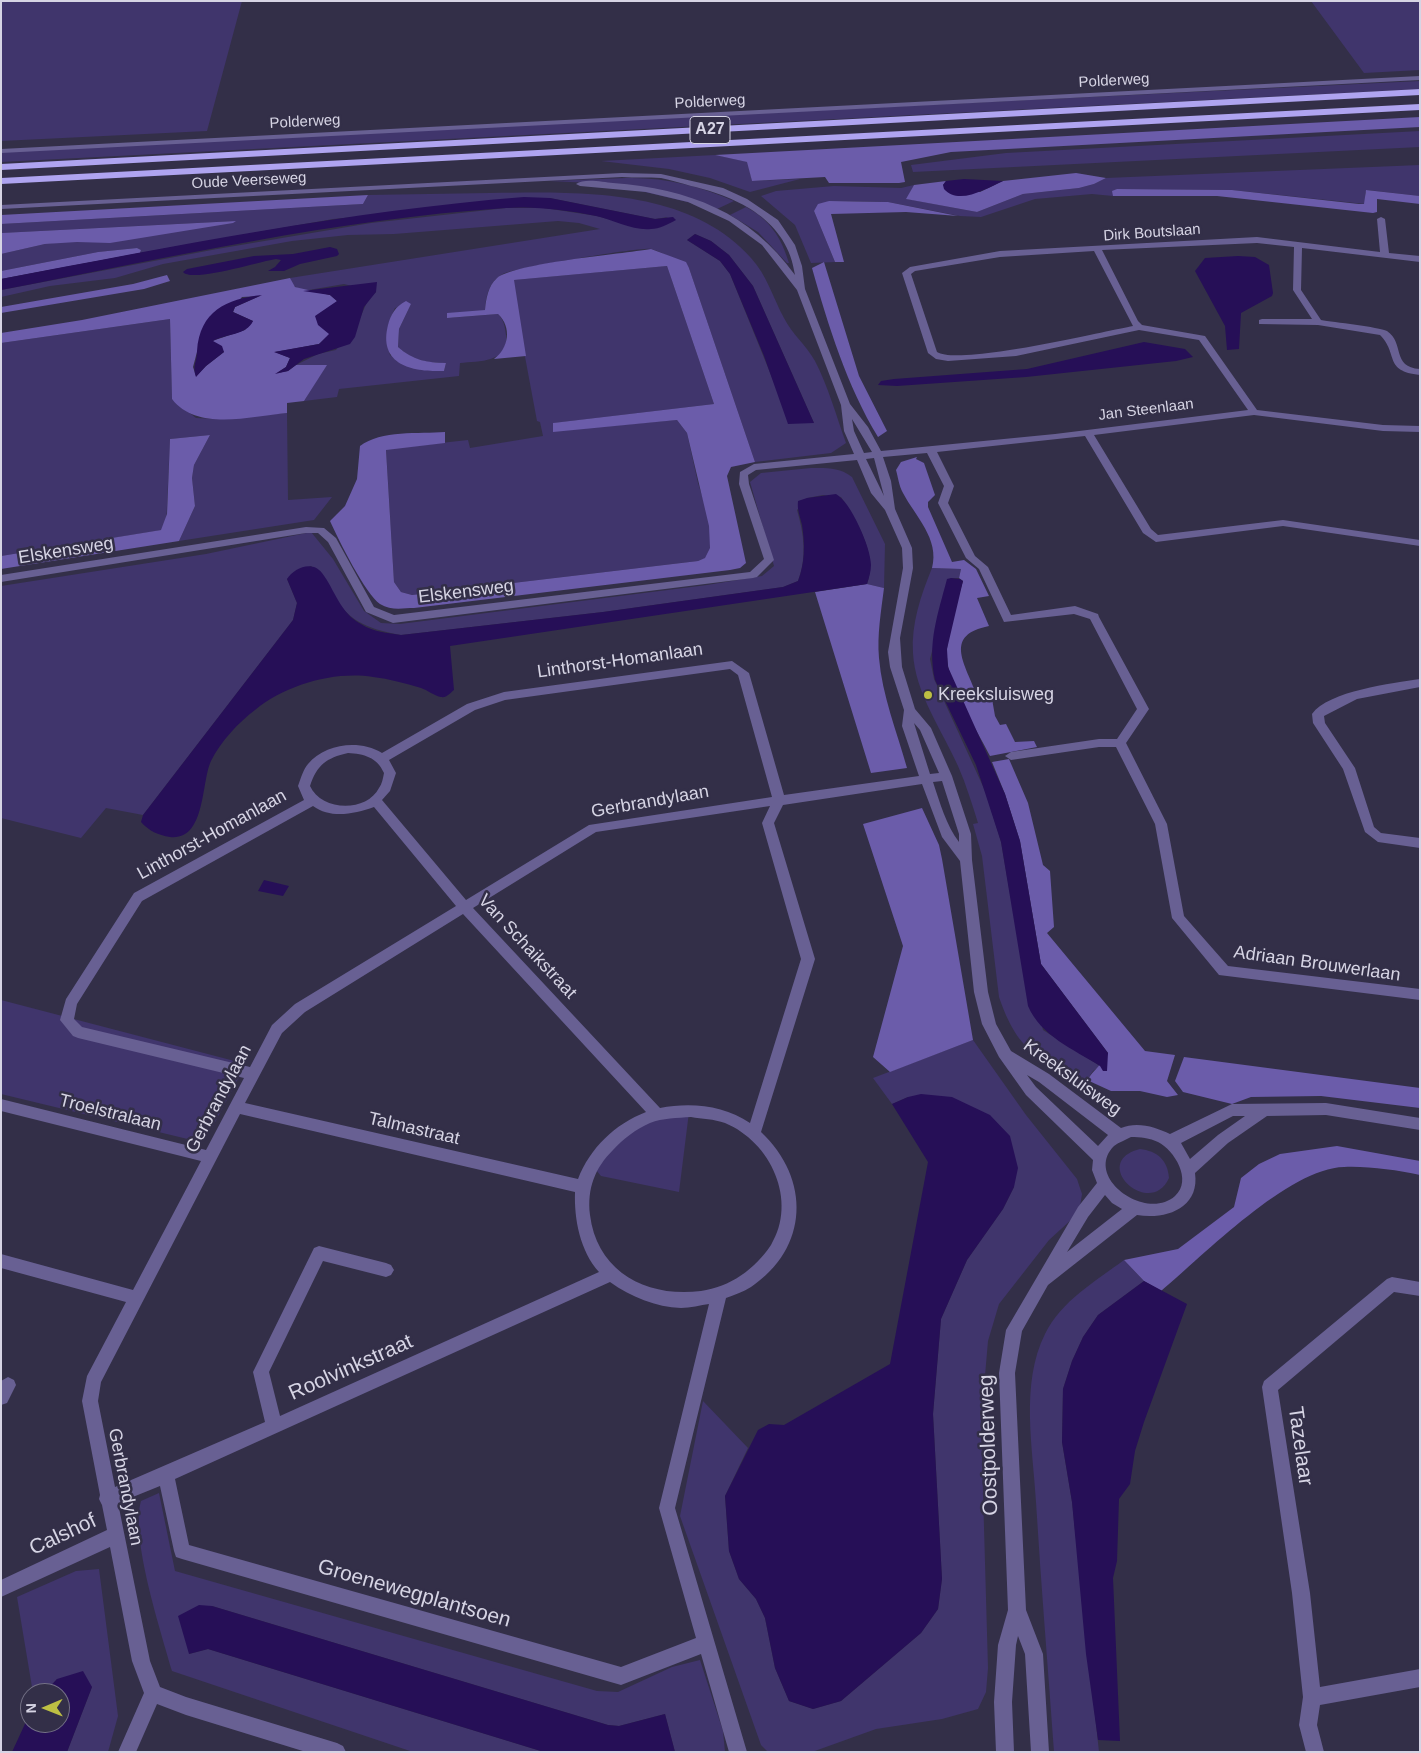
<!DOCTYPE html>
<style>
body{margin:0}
#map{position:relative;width:1421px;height:1753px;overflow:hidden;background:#332f48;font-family:Arial,sans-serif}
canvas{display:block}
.frame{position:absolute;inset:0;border:2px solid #d6d4e4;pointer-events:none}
.north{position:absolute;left:20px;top:1683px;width:50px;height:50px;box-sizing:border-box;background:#332f48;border:1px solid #747186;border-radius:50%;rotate:269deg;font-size:14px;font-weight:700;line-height:20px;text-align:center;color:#d6d4e4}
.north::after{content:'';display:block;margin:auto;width:18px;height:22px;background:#bdbf43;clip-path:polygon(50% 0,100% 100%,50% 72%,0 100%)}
</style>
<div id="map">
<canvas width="1421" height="1753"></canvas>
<div class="frame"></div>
<div class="north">N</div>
</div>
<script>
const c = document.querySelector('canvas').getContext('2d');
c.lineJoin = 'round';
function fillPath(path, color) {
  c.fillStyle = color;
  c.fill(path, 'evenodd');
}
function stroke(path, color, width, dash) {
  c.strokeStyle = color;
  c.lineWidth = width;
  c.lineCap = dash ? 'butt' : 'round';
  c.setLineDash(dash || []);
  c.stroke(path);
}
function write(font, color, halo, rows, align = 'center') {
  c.font = font + ' Arial,sans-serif';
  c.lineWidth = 5;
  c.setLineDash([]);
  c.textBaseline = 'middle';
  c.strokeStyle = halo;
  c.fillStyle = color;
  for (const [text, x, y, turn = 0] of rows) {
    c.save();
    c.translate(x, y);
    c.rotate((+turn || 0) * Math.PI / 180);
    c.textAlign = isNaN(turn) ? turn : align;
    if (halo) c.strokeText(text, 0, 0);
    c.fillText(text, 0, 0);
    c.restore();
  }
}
const green = new Path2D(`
 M1 1H242L207 131 1 141Z
 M1311 1H1420V70L1364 73Z
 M1420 81V89L1 162V150Z
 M1420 131V147L913 172 911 165 1006 153Z
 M715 155 748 162 752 181 800 179 750 192 710 178 669 169 601 161Z
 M1420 165V196L1367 190 1365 193V204L1232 190 1118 189 1114 191 1113 196 1092 194 1035 199 981 217 960 216 888 202 854 201H829L814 211 835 262 811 263 795 225 761 196 776 191 834 186 901 188 914 185 907 199 977 212 1023 194 1079 188 1094 184 1106 178Z
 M626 178C664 177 700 186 734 201L717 209 611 184 550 181Z
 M490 193C577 192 688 187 751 258 767 275 773 298 784 318 792 334 806 345 815 361 828 386 836 415 846 443L831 453 755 462 689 268C678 263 664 252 651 249 642 247 513 268 503 274 489 281 486 296 485 310L448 318 498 314C504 320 505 327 506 335 509 363 479 361 460 363L459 376 339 389 337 397 304 401 326 365H296L318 354 336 350 360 318 368 300 376 292 344 284 303 291 292 285 290 278 600 229 579 223 558 221 394 234 348 235 292 241 163 264 115 278 50 286 1 297V290L217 249 371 223 506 208H544L597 216 645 229 668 217 655 219 550 198 333 219 140 253 141 250 137 248 98 252 1 271V254L45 244 236 221 1 233V224L363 204 368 195ZM695 234 711 241 729 255 753 286 814 423 773 380 730 274 720 261 687 240ZM411 304 399 329 398 347C413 360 426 363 446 363L444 371C420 370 409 370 390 355 386 335 386 327 395 308Z
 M746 207C770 220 781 237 789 263H787L758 232 730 215Z
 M667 266 714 404 554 423 553 431 677 420 687 433 698 483 720 553 698 561 412 595 401 592 394 582 386 449 468 440 470 448 543 436 540 422 537 421 512 287 513 280Z
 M170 319 172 399 196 418 219 419 287 413 288 500 332 497 314 520 179 541 195 506 192 478 194 465 210 435 170 439 166 528 162 530 1 556V343Z
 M811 468C827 468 839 467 852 477L885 544 884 588 867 584C878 555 857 521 841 497L823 495 807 498 797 510C804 534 807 557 798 581L783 587 603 612 401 635C373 630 349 623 334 596 327 583 324 573 311 566L287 579 297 603 293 620 143 815 106 808 81 838 1 818V586L206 554 311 532 333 559 364 611 381 623 400 624 707 585 762 576 774 566 750 482 761 473Z
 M932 568 961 569 959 578H951L930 659 934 679 986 793 1001 842 1010 894 1043 1030 1100 1066 1093 1071 1084 1084C1036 1056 1018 1052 999 997L982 856 973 824 978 823C972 804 966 784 958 766 942 730 915 693 913 653 911 624 921 595 932 568Z
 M1 1000 246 1064 212 1128 207 1127 200 1142 1 1094Z
 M973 1040 1026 1115 1077 1179 1082 1194 1080 1206 1072 1219 1049 1240 999 1304 988 1341 981 1422 988 1668 986 1692 978 1709 942 1719 876 1729 812 1752H768L761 1745 680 1516 703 1401 748 1448 725 1496 729 1551 739 1579 756 1599 765 1618 775 1668 789 1701 813 1709 841 1701 921 1633 938 1609 942 1579 933 1414 941 1319 967 1260 1003 1209 1014 1187 908 1097 892 1104 873 1078Z
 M689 1112 679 1192 601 1176 591 1164 635 1124Z
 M1140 1149C1157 1151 1168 1160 1169 1178 1150 1220 1088 1162 1140 1149Z
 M1124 1260 1144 1281 1098 1315 1083 1337 1072 1361 1063 1389 1062 1442 1072 1502 1099 1752H1054C1048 1668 1041 1585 1036 1502 1033 1448 1020 1384 1045 1334 1061 1301 1096 1281 1124 1260Z
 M159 1493 175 1571 597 1691 618 1692 672 1667 700 1660 723 1731 725 1752H675L665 1714 619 1726 608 1725 212 1606 189 1654 208 1649 544 1752H413L172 1671C161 1631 130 1538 141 1501Z
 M99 1569 118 1716 108 1752H67L92 1687 57 1679 44 1693H33L17 1597 76 1571Z`);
const forest = new Path2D(`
 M1420 117V127L951 152 901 162 905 182 899 183H829L825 177 752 181 747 162 715 155Z
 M1076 173 1106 178 1094 184 1079 188 1023 194 977 212 906 199 914 185 946 181 943 185 980 192 1003 181Z
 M1117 189 1232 190 1359 204H1364L1366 190 1420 196V204L1377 199V212L1373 213 1217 196H1113L1112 191Z
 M368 195 363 204 1 224V215Z
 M829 201 888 202 958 216 906 212 831 214 844 262H835L814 211 818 204Z
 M236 221 233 223 110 243 77 242 45 244 1 254V233Z
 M137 248 141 250 140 253 1 279V271L98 252Z
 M651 249 686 262 689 268 755 462 731 467 727 476 746 563 740 568 730 570 414 608C403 608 391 611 380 604 366 595 338 539 330 521L345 506 357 479 360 446C381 430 419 434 445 432V443L386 450 394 582 401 592 412 595 698 561 705 558 710 548 709 526 687 433 677 420 553 432V423L714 404 667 266 514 280 526 356 494 359C509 348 512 327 498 314L447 318V313L485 310C486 299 488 286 497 278 515 263 621 254 651 249Z
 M824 262 859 376 887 431 878 437C847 386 828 325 812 268Z
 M167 275 170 281 144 289 1 313V307L133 284Z
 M290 278 295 287 330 295 337 301 330 334 319 344 275 352 290 358 286 367 277 373 288 371 296 365H327L304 401 287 403V413C252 416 197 432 172 399L170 319 1 343V333L82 320ZM260 296 235 307 233 312 253 321 245 330 212 341 224 352 206 366 196 376 193 367 197 352 242 297Z
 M406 301 411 304 399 329 398 347C413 360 427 363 446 363L444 371C412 372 378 365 388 325 391 314 395 307 406 301Z
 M210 435 194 465 192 478 195 506 179 541 1 569V556L161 530 167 514 170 439Z
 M917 457 916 459 924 463 935 495 928 502V507L952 562 964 560 976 569 989 596 977 598 989 626C944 635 964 662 976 693H991L995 716 1000 725 1006 724 1015 742 1034 741 1037 747 990 756C976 727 944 682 947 649 948 627 957 603 963 581L959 578 961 569 932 568C940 539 915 516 903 493 899 486 898 477 896 470L901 462Z
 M867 584 884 588C881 612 877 635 879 658 882 695 897 732 907 768L871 773 815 592Z
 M1009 759 1028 803 1043 865 1050 871 1054 927 1047 933 1145 1051 1175 1055 1167 1081 1178 1095 1167 1097 1140 1091H1111L1087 1080C1094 1070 1102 1064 1108 1053L1041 964 1020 841 1005 794 992 762Z
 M922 808 939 845 942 859 973 1040 890 1072 873 1057 903 946 863 824Z
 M1184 1057 1420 1088V1108L1321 1096 1251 1097 1232 1104 1183 1092 1175 1081Z
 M1337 1146 1420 1161V1175C1396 1170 1368 1166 1344 1167 1289 1168 1204 1255 1161 1291L1144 1281 1124 1260 1178 1249 1234 1207 1241 1178 1259 1164 1280 1154Z`);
const water = new Path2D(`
 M964 179 1003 181C987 188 959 206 944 189L943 185 946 181Z
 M524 197 550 198 655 219 673 217 676 220C669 224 659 229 651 229 634 231 613 220 596 216 566 210 536 206 506 208 336 219 168 258 1 290V279C174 246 348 211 524 197Z
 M695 234 711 241 729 255 753 286 814 423 788 424 764 356 730 274 720 261 687 240Z
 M330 247 337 249 339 254 337 256 300 264 284 271H268L275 267 281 260 276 259C261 261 192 283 183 272L187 269 254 256 293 254Z
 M1238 256 1255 257 1269 265 1273 293 1272 296 1241 313 1239 349 1227 350 1225 326 1195 271 1205 258Z
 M377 282 376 292 364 307 355 337 350 344 304 359 288 371 275 374 286 367 290 358 274 352 319 344 329 334 318 325 315 316 337 301 330 295 303 291Z
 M262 295 235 307 233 312 253 321C247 335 225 334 213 341L222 346 224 352 206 366 196 377C192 366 197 362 197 351 200 311 226 299 262 295Z
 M1144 342 1185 349 1193 357 1176 361 1026 377 897 386 878 385 881 381 894 379 1027 369Z
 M836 494C851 502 871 548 871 565 871 571 869 578 867 584L450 646 454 690C450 693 447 698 441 697 435 696 427 690 421 688 405 683 389 679 373 677 333 671 286 685 255 710 238 723 221 741 211 761 201 782 206 841 170 837 158 835 149 831 141 822L143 815 293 620 297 603 287 579C294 568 312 560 322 573 335 590 340 613 361 624 373 632 388 633 401 635L603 612 783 587 798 581C805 563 805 544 802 525 800 516 797 510 798 501L807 498Z
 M951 578 960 579 963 581 947 649 948 667 1005 794 1020 841 1041 964 1108 1053 1107 1071H1103L1100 1066C1073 1049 1041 1036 1028 1006L1001 842 976 765 935 680C927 643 938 614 947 579Z
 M264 880 289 886 283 896 258 891Z
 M921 1094 952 1097 990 1115 1010 1136 1018 1168 1014 1187 1003 1209 967 1260 941 1319 933 1414 942 1579 938 1609 921 1633 841 1701 813 1709 789 1701 775 1668 765 1618 756 1599 739 1579 729 1551 725 1496 758 1430 769 1424 784 1425 890 1364 928 1162 892 1104 908 1097Z
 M1144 1281 1187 1304 1144 1422 1135 1451 1130 1484 1119 1499 1117 1561 1113 1578 1120 1741 1098 1740 1086 1654 1072 1502 1062 1442 1063 1389 1072 1361 1083 1337 1098 1315Z
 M199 1605 212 1606 608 1725 619 1726 665 1714 675 1752H544L208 1649 189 1654 178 1616Z
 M83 1671 92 1687 67 1752H12L30 1713V1723H60V1693H44L57 1679Z`);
const minor = new Path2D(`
 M1420 76V80L1 153V149Z
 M622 173 661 174 723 188 747 199 778 220 795 245 802 266 805 289 850 404 868 427 881 451 1055 434 1248 410 1199 340 1139 330 1016 356 948 361 936 359 928 353 902 273 910 267 1000 251 1257 237 1380 252 1377 219 1381 217 1385 219 1389 253 1420 256V262L1302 248 1301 290 1321 320C1333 322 1379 327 1387 331 1405 343 1391 367 1420 369V375C1383 371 1399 354 1380 335L1318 325 1259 324V320L1262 319H1312L1293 290 1294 247 1257 243 1102 250 1138 321 1142 325 1205 336 1257 410 1383 425 1420 426V432L1383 431 1254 415 1094 435 1151 529 1158 535 1283 520 1420 540V546L1283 526 1156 542 1143 533 1085 436 937 452 954 486 948 503 975 556 988 567 1011 615 1075 606 1098 614 1099 617 1149 709 1126 743 1167 824 1184 916 1228 966 1420 989V1000L1219 975 1172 918 1155 824 1116 747H1099L1011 760 1005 756 1011 752 1099 739H1117L1137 709 1090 619 1074 614 1004 622 979 569 966 558 938 503 944 486 927 453 883 457 891 481 895 509 912 548 913 568 900 638 902 667 915 709 931 728 952 776 971 834 972 860 988 992 996 1024 1011 1051 1049 1074 1121 1128C1137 1121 1156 1127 1170 1134L1232 1104 1326 1103 1420 1118V1130L1326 1115 1267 1116 1228 1143 1195 1173C1200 1208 1166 1220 1137 1215L1048 1285 1022 1331 1015 1373 1026 1610 1043 1654 1049 1752H1031L1025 1654 1018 1636 1016 1645 1012 1702 1014 1752H996L994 1702 998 1645 1008 1610 999 1373 1006 1330 1078 1207 1097 1183 1092 1170 1093 1160 1026 1095 999 1057 982 1024 974 992 960 861 942 837 922 784 783 805 774 823 815 959 761 1132C811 1179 809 1248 751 1287 743 1292 734 1295 726 1298L675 1508 747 1752H729L701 1654 621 1685 182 1559 176 1557 174 1551 160 1486 118 1503 150 1661 160 1687 186 1697 337 1743 343 1746 346 1752H306L186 1715 157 1704 136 1752H118L144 1693 132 1661 110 1547 1 1597V1580L107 1530 102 1505 99 1499 100 1495 82 1401 87 1376 126 1302 1 1268V1254L133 1290 201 1161 1 1111V1099L206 1150 244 1078 78 1038 73 1036 60 1020 66 999 134 893 304 800 298 786C301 778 303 770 308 764 325 744 359 739 382 753L467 704 504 692 732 661 749 673 784 795 919 776 902 726 904 710 890 667 888 652 903 568 902 548 885 510 871 493 857 460 756 470 748 475 749 484 774 560 757 577 753 578 393 623 366 612 328 542 318 533H306L1 582V575L306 527 324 528 336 538 374 607 394 615 750 572 764 559 739 484 740 472 754 464 854 454 844 431 841 405 797 290 762 245 729 221 688 202 646 192 580 186 576 184C584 178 603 182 613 183 689 189 750 212 795 275 788 221 739 197 691 186 681 183 671 180 661 178 648 177 635 178 622 177L1 209V205ZM1094 251 1133 326C1101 332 959 366 937 352L911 274 915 271 1000 257ZM852 419 872 452 864 453 854 431ZM874 458 884 496 866 459ZM730 669 738 675 772 797 589 825 466 900 382 800 390 791 396 773 389 760 475 710 505 700ZM914 723 920 730 939 773 930 774ZM348 753C364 754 377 757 384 773 383 778 382 784 379 788 366 813 321 811 310 786 317 765 326 758 348 753ZM942 781 959 834V842C946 825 940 803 933 782ZM313 806C331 819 354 814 374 807L456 906 295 1004 272 1025 250 1067 82 1027 74 1019 77 1004 142 901ZM770 806 762 823 801 959 750 1123C724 1105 690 1102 660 1108L473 908 596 832ZM463 914 646 1112C615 1124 590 1148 578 1179L245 1103 282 1033 305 1012ZM1027 1075 1039 1082 1108 1135 1098 1146 1036 1087ZM240 1114 575 1192C574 1219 580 1251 599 1272L280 1416 269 1372 323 1261 386 1277 391 1275 394 1270 391 1265 386 1263 319 1246 314 1248 253 1372 265 1422 115 1487 98 1401 101 1382ZM1233 1116H1245L1218 1135 1190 1159 1181 1143ZM691 1117C702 1119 714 1119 725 1123 771 1142 798 1201 771 1245 755 1269 730 1287 701 1291 647 1298 597 1272 590 1215 587 1188 595 1168 613 1150 623 1139 636 1129 650 1123 663 1118 677 1118 691 1117ZM1131 1137C1140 1137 1150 1138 1158 1142 1174 1150 1193 1180 1175 1196 1146 1222 1083 1177 1114 1146 1119 1142 1126 1140 1131 1137ZM1105 1195 1112 1203 1122 1209 1067 1252 1088 1217ZM610 1282C631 1297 656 1307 681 1308 690 1308 701 1305 709 1304L659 1508 696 1638 621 1667 189 1545 175 1479Z
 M1420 679V687L1357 699 1324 716 1325 723 1355 768 1374 827 1381 833 1420 838V848L1378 842 1365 832 1343 769 1313 723 1312 714C1328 691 1393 683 1420 679Z
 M1392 1277 1420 1282V1296L1394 1292 1278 1390 1310 1593 1320 1687 1420 1669V1687L1320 1705 1317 1725 1324 1752H1306L1299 1725 1303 1697 1292 1593 1262 1387 1264 1381 1387 1279Z
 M8 1377 14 1380 16 1385 7 1403 1 1405V1381Z`);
const highway = new Path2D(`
 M1420 89V95L1 170V164Z
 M1420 104V110L1 184V178Z`);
const markers = [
 [928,695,5,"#bdbf43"]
];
const farStreetnames = [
 ["Polderweg",1114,81,-3],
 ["Polderweg",710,102,-3],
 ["Polderweg",305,122,-3],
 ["Oude Veerseweg",249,181,-3],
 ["Dirk Boutslaan",1152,233,-4],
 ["Jan Steenlaan",1146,410,-7]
];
const shields = [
 [710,130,40]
];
const shieldNames = [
 ["A27",710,130]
];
const streetNames = [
 ["Elskensweg",66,551,-9],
 ["Elskensweg",466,592,-7],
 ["Linthorst-Homanlaan",620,661,-8],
 ["Gerbrandylaan",650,802,-10],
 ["Linthorst-Homanlaan",212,835,-29],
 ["Van Schaikstraat",527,947,47],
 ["Adriaan Brouwerlaan",1317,964,8],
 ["Kreeksluisweg",1072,1078,36],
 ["Gerbrandylaan",219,1099,-62],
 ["Troelstralaan",110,1113,14],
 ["Talmastraat",414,1129,13],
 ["Gerbrandylaan",125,1487,79]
];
const poiNames = [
 ["Kreeksluisweg",938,695]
];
const nearStreetnames = [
 ["Roolvinkstraat",351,1368,-24],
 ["Oostpolderweg",989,1445,-92],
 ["Tazelaar",1300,1446,82],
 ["Calshof",63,1535,-25],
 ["Groenewegplantsoen",414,1594,16]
];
fillPath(green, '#40356c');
fillPath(forest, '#6b5caa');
fillPath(water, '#260f57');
fillPath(minor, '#686093');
fillPath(highway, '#afa4f0');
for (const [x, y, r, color] of markers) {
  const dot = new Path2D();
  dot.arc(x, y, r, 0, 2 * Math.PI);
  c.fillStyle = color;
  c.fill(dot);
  stroke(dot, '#332f48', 2);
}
write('15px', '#d6d4e4', '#332f48', farStreetnames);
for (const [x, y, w] of shields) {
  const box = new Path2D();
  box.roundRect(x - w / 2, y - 13.5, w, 27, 4);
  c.fillStyle = '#332f48';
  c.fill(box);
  stroke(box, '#d6d4e4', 1);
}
write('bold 16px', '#d6d4e4', null, shieldNames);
write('18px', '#d6d4e4', '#332f48', streetNames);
write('18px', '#d6d4e4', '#332f48', poiNames, 'left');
write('21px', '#d6d4e4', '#332f48', nearStreetnames);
</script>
